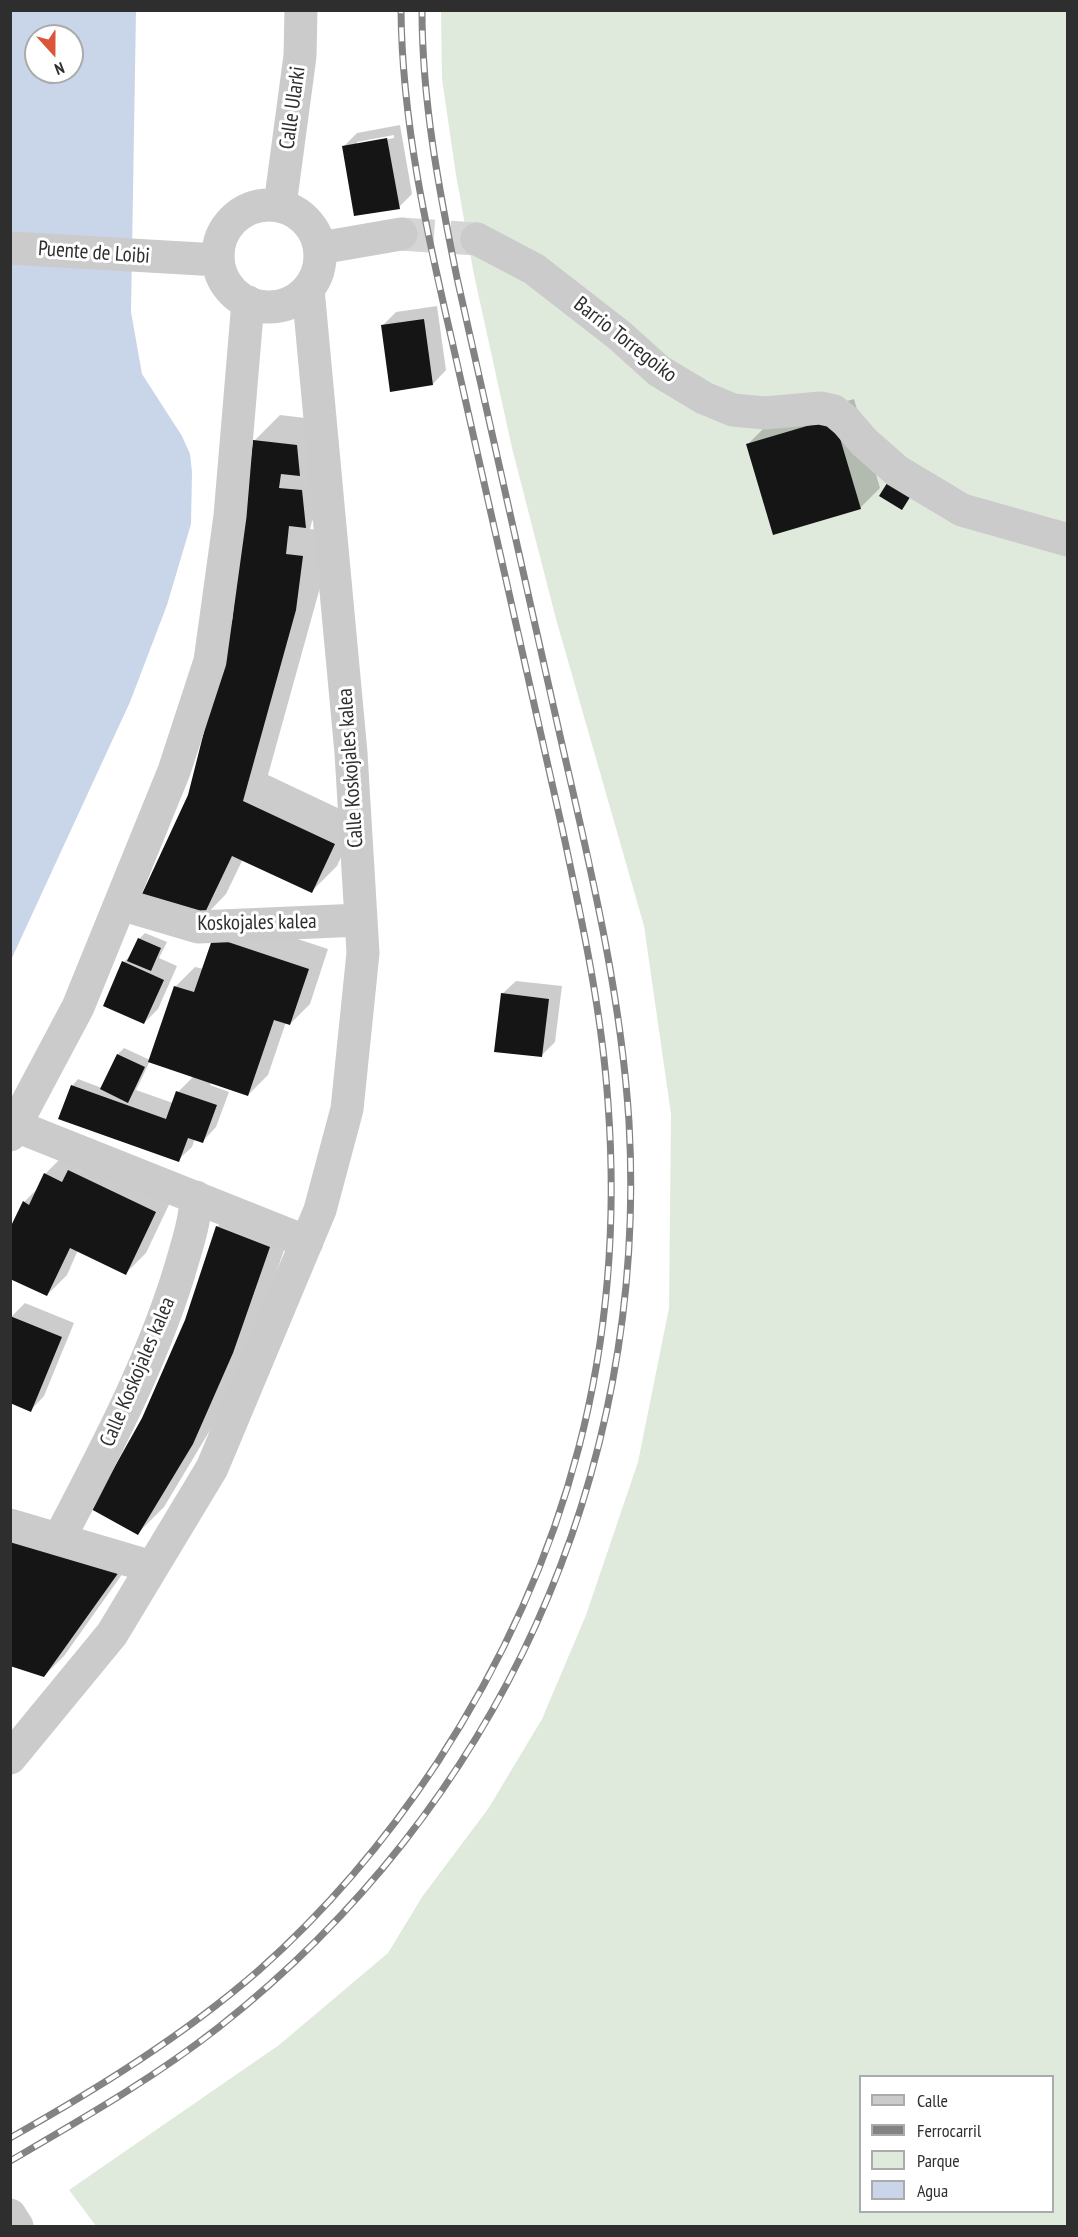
<!DOCTYPE html>
<style>
body{margin:0}
#map{position:relative;width:1078px;height:2237px;overflow:hidden;background:#fff;font-family:"PT Sans Narrow",sans-serif}
canvas{display:block}
.frame{position:absolute;inset:0;border:12px solid #2e2e2e;pointer-events:none}
.legend{position:absolute;left:859px;top:2075px;width:195px;height:138px;box-sizing:border-box;background:#fff;border:2px solid #ababab;margin:0;padding:8px 10px;list-style:none;font-size:18px;color:#2e2e2e}
.legend li{display:flex;align-items:center;gap:12px;height:30px}
.legend b{width:30px;border:2px solid #ababab}
.north{position:absolute;left:24px;top:24px;width:60px;height:60px;box-sizing:border-box;background:#fff;border:2px solid #ababab;border-radius:50%;rotate:159deg;font-size:16px;font-weight:700;line-height:24px;text-align:center;color:#2e2e2e}
.north::after{content:'';display:block;margin:auto;width:21px;height:27px;background:#db5639;clip-path:polygon(50% 0,100% 100%,50% 72%,0 100%)}
</style>
<div id="map">
<canvas width="1078" height="2237"></canvas>
<div class="frame"></div>
<ul class="legend">
<li><b style="height:8px;background:#cbcbcb"></b>Calle</li>
<li><b style="height:8px;background:#838383"></b>Ferrocarril</li>
<li><b style="height:16px;background:#e0eadc"></b>Parque</li>
<li><b style="height:16px;background:#c9d5e9"></b>Agua</li>
</ul>
<div class="north">N</div>
</div>
<script>
const c = document.querySelector('canvas').getContext('2d');
c.lineJoin = 'round';
function fillPath(path, color) {
  c.fillStyle = color;
  c.fill(path, 'evenodd');
}
function stroke(path, color, width, dash) {
  c.strokeStyle = color;
  c.lineWidth = width;
  c.lineCap = dash ? 'butt' : 'round';
  c.setLineDash(dash || []);
  c.stroke(path);
}
function write(font, color, halo, rows, align = 'center') {
  c.font = font + ' "PT Sans Narrow",sans-serif';
  c.lineWidth = 6;
  c.setLineDash([]);
  c.textBaseline = 'middle';
  c.strokeStyle = halo;
  c.fillStyle = color;
  for (const [text, x, y, turn = 0] of rows) {
    c.save();
    c.translate(x, y);
    c.rotate((+turn || 0) * Math.PI / 180);
    c.textAlign = isNaN(turn) ? turn : align;
    if (halo) c.strokeText(text, 0, 0);
    c.fillText(text, 0, 0);
    c.restore();
  }
}
const green = new Path2D(`
 M441 11H1067V2226H96L69 2190 279 2045 388 1953 422 1897 488 1809 542 1719 586 1615 638 1462 669 1308 671 1114 644 926 556 619 512 448 474 275 456 175 442 79ZM860 2076H1052V2212H860Z`);
const water = new Path2D(`
 M11 11H136L131 312 142 374 182 436 190 454 192 472 191 524 167 605 130 702 11 960ZM36 36H72V72H36Z`);
const shadow = new Path2D(`
 M400 125 412 194 399 207 344 146 357 133ZM394 135V138L357 145V142Z
 M437 306 446 370 433 384 382 326 396 312Z
 M854 399 880 488 860 508 748 444 768 424Z
 M280 415 322 420 331 501 312 521 310 529 328 531 321 584 268 775 359 818 337 866 312 891 243 859 226 894 201 920 190 795 234 621 254 441Z
 M234 918 328 949 310 1004 290 1024 286 1022 268 1075 248 1095 211 1082 210 1085 229 1092 216 1127 203 1141 195 1138 192 1147 178 1160 72 1086 78 1079 102 1088 118 1054 124 1048 150 1060 175 987 195 967 204 969ZM150 1061 194 1076 178 1092 173 1103 136 1090Z
 M145 933 167 942 159 958 177 966 158 1009 144 1023 124 962 132 954 139 939Z
 M516 981 562 986 555 1042 541 1056 502 994Z
 M65 1154 175 1192 146 1253 126 1273 78 1250 67 1275 47 1295 24 1202 39 1187 45 1174Z
 M242 1201 294 1221 258 1326 218 1417 164 1507 138 1533 186 1321 217 1227Z
 M25 1303 74 1323 44 1396 31 1410 11 1317Z
 M138 1552 64 1656 44 1676 10 1664Z`);
const building = new Path2D(`
 M387 138 400 209 354 216 342 146Z
 M424 319 433 385 390 392 381 325Z
 M834 418 861 509 773 535 746 444Z
 M253 440 297 445 300 476 281 474 279 488 302 490 306 528 289 526 286 554 303 556 296 610 243 801 335 844 312 893 232 856 201 921 142 894 188 795 232 621Z
 M889 480 912 494 902 510 879 496Z
 M213 937 309 969 290 1025 274 1020 248 1096 148 1062 174 986 194 992Z
 M138 938 161 948 151 971 127 961Z
 M122 961 164 980 144 1024 103 1006Z
 M501 993 549 999 542 1057 494 1052Z
 M117 1054 145 1067 128 1103 100 1089Z
 M71 1085 166 1119 176 1091 217 1105 203 1143 188 1138 179 1162 58 1119Z
 M68 1170 156 1212 126 1275 70 1248 47 1296 10 1279V1228L23 1201 29 1205 44 1173 62 1182Z
 M216 1226 270 1247 233 1353 193 1444 138 1535 91 1509 142 1418 185 1320Z
 M10 1316 62 1337 31 1412 10 1403Z
 M10 1541 119 1572 44 1677 10 1666Z`);
const minorTunnel = new Path2D(`
 M401 234 477 239`);
const minor = new Path2D(`
 M280 205 300 56 301 10
 M218 256a51 51 0 1 1 102 0a51 51 0 1 1-102 0Z
 M477 239 534 269 619 335 659 371 704 398 733 410 765 413 820 408 834 411 846 421 864 442 897 471 962 510 1068 540
 M10 248 218 260
 M320 248 401 234
 M120 904 198 927 360 920
 M16 1124 26 1130 307 1242
 M10 1135 78 1007 174 771 210 661 230 516 248 302
 M10 1525 152 1567
 M59 1539C104 1453 150 1366 179 1273 186 1248 195 1224 196 1197
 M10 1758 112 1634 212 1468 320 1210 347 1109 363 953 351 753 308 289
 M10 2215 17 2226`);
const rail = new Path2D(`
 M10 2138C97 2089 183 2036 258 1971 327 1910 386 1840 437 1763 569 1560 626 1345 608 1103 602 1012 582 921 563 832 541 734 519 637 497 540 482 474 467 407 452 341 427 233 402 123 401 10
 M10 2161C82 2119 154 2078 219 2027 497 1808 649 1476 629 1122 621 993 590 866 561 740 526 586 492 432 457 278 439 190 422 101 422 10`);
const streetNames = [
 ["Calle Ularki",293,108,-82],
 ["Puente de Loibi",94,253,4],
 ["Barrio Torregoiko",625,340,38],
 ["Calle Koskojales kalea",351,768,-94],
 ["Koskojales kalea",257,923,-1],
 ["Calle Koskojales kalea",138,1372,-67]
];
fillPath(green, '#e0eadc');
fillPath(water, '#c9d5e9');
fillPath(shadow, '#0003');
fillPath(building, '#151515');
stroke(minorTunnel, '#d5d5d5', 33, [33, 16]);
stroke(minor, '#cbcbcb', 33);
stroke(rail, '#838383', 7);
stroke(rail, '#fff', 4.5, [14]);
write('21px', '#2e2e2e', '#fff', streetNames);
</script>
